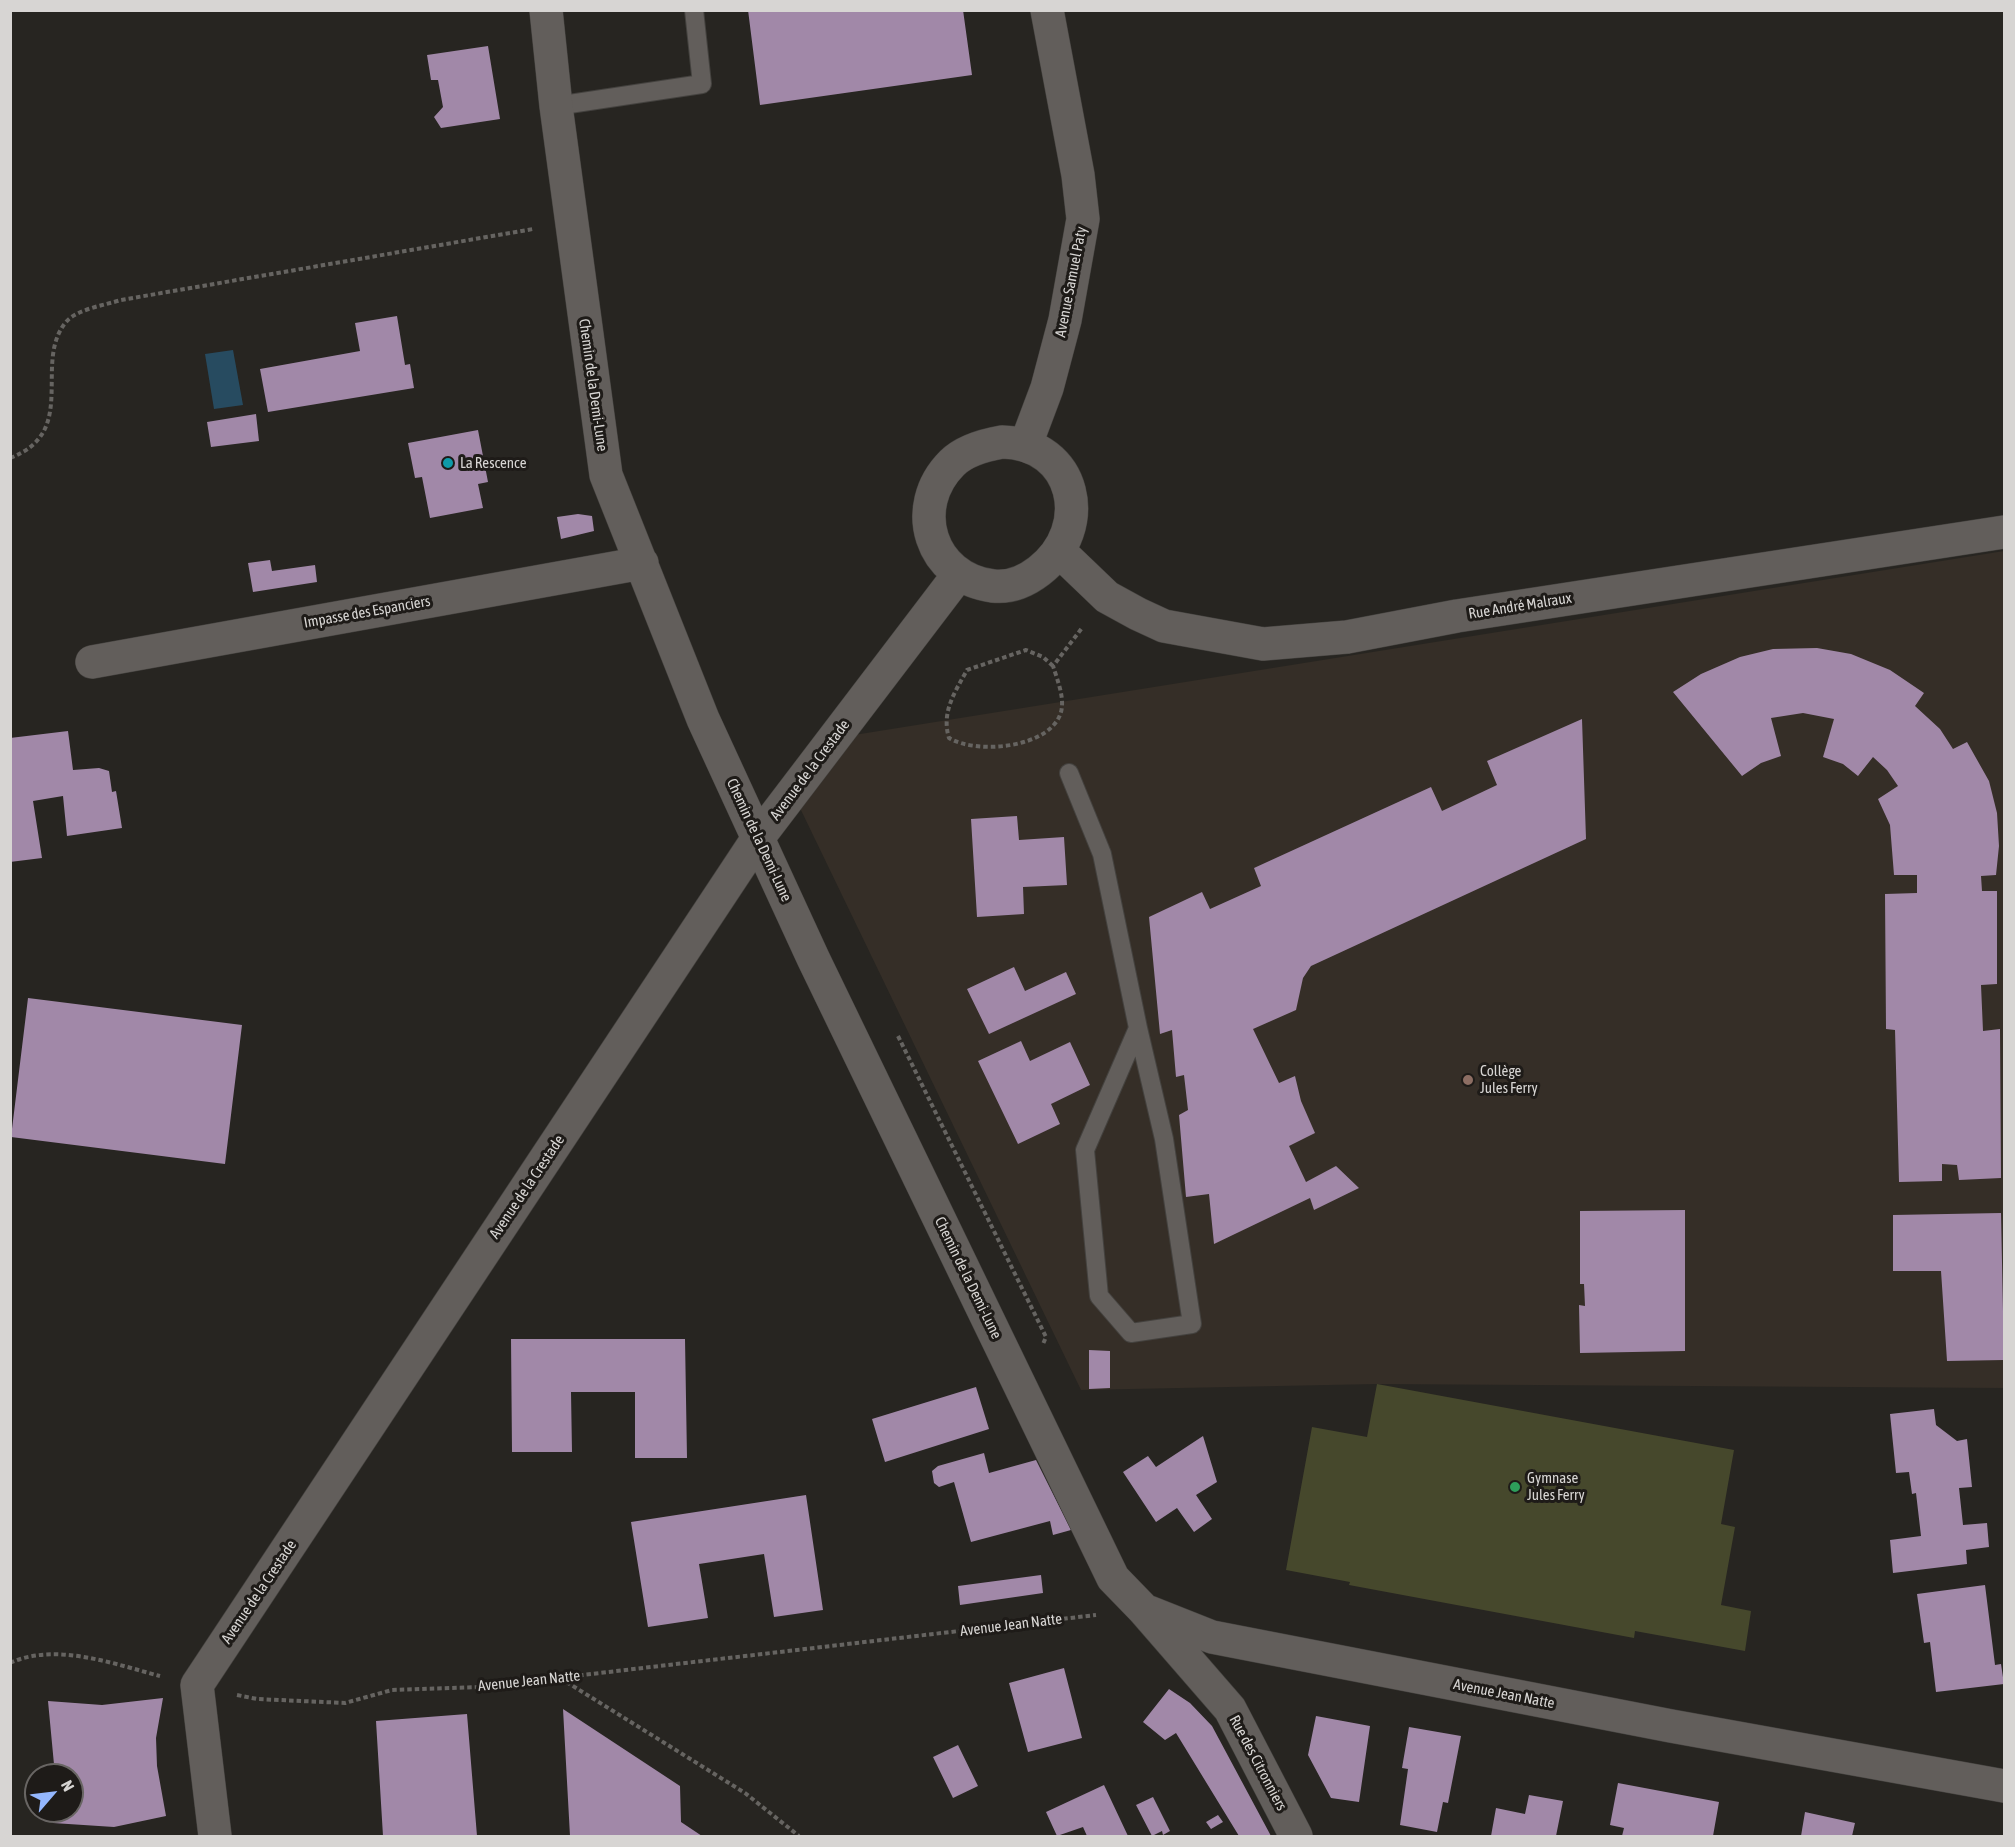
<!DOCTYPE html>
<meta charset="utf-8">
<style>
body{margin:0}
#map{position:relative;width:2015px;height:1847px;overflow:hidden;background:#272521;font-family:"Asap Condensed",sans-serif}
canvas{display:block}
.frame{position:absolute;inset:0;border:12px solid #d7d5d3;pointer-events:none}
.north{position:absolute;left:24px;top:1763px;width:60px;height:60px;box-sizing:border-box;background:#1e1b18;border:2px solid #686563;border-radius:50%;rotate:62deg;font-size:16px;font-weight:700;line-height:24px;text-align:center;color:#d7d5d3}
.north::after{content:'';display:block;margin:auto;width:21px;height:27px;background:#94b7fd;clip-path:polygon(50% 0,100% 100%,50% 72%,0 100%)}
</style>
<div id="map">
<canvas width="2015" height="1847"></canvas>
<div class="frame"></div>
<div class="north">N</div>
</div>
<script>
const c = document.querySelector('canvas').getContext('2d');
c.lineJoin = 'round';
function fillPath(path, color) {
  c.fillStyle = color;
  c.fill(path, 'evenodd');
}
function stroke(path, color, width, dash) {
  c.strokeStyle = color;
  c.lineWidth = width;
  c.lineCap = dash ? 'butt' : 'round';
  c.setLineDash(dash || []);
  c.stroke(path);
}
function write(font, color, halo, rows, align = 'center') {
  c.font = font + ' "Asap Condensed",sans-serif';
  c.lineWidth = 6;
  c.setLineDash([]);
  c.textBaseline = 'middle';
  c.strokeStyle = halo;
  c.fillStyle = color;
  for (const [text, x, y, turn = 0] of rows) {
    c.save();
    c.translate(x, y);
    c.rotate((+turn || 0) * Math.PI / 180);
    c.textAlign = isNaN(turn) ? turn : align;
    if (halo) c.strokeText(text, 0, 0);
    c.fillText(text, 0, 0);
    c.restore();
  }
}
const built = new Path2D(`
 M2004 551V1388L1377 1384 1081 1390 785 777 829 739Z`);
const green = new Path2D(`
 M1377 1384 1734 1450 1721 1524 1735 1527 1721 1605 1751 1611 1745 1651 1635 1631 1634 1638 1349 1585 1350 1582 1286 1570 1312 1427 1367 1437Z`);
const water = new Path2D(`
 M233 350 243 405 214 409 205 354Z`);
const building = new Path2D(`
 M748 10H963L972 75 760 105Z
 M488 46 500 119 441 128 434 117 443 107 438 80H431L427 55Z
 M397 316 405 365 410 364 414 388 268 412 260 369 360 351 355 323Z
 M256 414 259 441 211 447 207 422Z
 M478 430 488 482 478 484 483 508 430 518 422 477 415 478 408 443Z
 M578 514 592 516 594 531 561 539 557 517Z
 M270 560 272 571 315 565 317 582 253 592 248 563Z
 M1817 648 1851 654 1890 670 1924 693 1915 706 1940 729 1953 749 1967 742 1989 781 1997 813 1999 846 1996 875 1981 876 1982 891H1997V984L1981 985 1983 1031 2000 1029 2001 1178 1959 1180 1957 1165 1942 1164V1181L1899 1182 1895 1030 1886 1029 1885 894 1917 893V875H1894L1890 825 1878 799 1898 786 1887 770 1873 757 1858 776 1843 764 1823 757 1834 719 1803 713 1771 718 1781 756 1761 763 1742 776 1673 692 1701 674 1740 657 1773 649Z
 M1582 719 1586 839 1311 966 1303 978 1296 1010 1253 1029 1279 1083 1295 1076 1301 1101 1315 1133 1289 1146 1306 1182 1336 1166 1359 1188 1314 1210 1310 1198 1214 1244 1209 1194 1186 1197 1179 1115 1188 1110 1184 1075 1176 1077 1172 1030 1160 1034 1149 917 1202 892 1210 909 1261 886 1254 868 1431 787 1442 811 1497 785 1487 761Z
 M68 731 73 770 99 768 109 771 112 792 116 791 122 828 67 836 63 796 33 801 42 858 10 862V738Z
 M1017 816 1019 840 1064 837 1067 885 1023 887 1024 914 977 917 971 819Z
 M1014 967 1025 991 1066 972 1076 994 989 1034 967 989Z
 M28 998 242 1025 225 1164 11 1137Z
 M1021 1041 1030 1061 1070 1042 1090 1085 1051 1104 1060 1124 1018 1144 978 1061Z
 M1685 1210V1351L1580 1353 1579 1305 1585 1306 1584 1284H1580V1211Z
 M2001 1213 2004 1360 1947 1361 1941 1271H1893V1215Z
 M511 1339H685L687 1458H635V1392H571L572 1452H512Z
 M1089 1350 1110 1351V1388L1089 1389Z
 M976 1387 989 1429 885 1462 872 1419Z
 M1934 1409 1936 1425 1957 1441 1967 1439 1972 1487 1959 1488 1963 1525 1987 1523 1989 1547 1966 1550 1967 1564 1893 1573 1890 1540 1921 1536 1916 1493 1912 1494 1909 1472 1896 1473 1890 1414Z
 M1203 1436 1217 1482 1196 1495 1212 1519 1194 1532 1177 1508 1156 1522 1123 1472 1148 1456 1156 1467Z
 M984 1453 989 1473 1036 1460 1071 1530 1053 1535 1050 1521 971 1542 954 1482 939 1487 934 1483 932 1471 938 1466Z
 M806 1495 823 1610 774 1617 764 1554 699 1564 708 1618 648 1627 631 1522Z
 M1041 1575 1043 1593 960 1605 958 1586Z
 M1985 1585 1995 1665 2001 1664 2004 1684 1936 1692 1930 1642 1924 1643 1917 1594Z
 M1064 1668 1082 1738 1028 1752 1009 1683Z
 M1169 1689 1190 1703 1212 1726 1271 1836H1239L1176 1733 1165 1740 1143 1722Z
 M163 1698 156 1738 157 1766 166 1816 114 1827 53 1823 55 1811H72V1775H55L48 1701 102 1705Z
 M563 1709 680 1786 681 1822 702 1836H570Z
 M467 1714 477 1836H383L376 1721Z
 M1316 1716 1370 1726 1359 1802 1331 1798 1308 1755Z
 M1409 1727 1461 1736 1448 1803 1443 1802 1437 1832 1400 1825 1408 1769 1402 1768Z
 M958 1745 978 1786 953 1798 933 1757Z
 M1618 1783 1719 1802 1713 1836H1622L1624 1828 1610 1825Z
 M1104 1785 1128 1836H1087L1083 1827 1057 1836 1046 1812Z
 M1529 1795 1563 1801 1556 1836H1491L1496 1808 1525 1814Z
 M1153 1797 1170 1831 1163 1835 1162 1831 1152 1836 1136 1805Z
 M1805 1812 1855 1823 1852 1836H1801Z
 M1218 1815 1223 1822 1211 1829 1206 1822Z`);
const path = new Path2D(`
 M10 458C80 432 32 363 66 322 77 309 105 305 121 300L533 229
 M1053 666 1043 657 1026 650 967 670C955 692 941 712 949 738 977 755 1051 748 1061 712 1065 698 1057 679 1053 666L1082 628
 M898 1036 1046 1337 1043 1344
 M10 1663C56 1642 114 1664 160 1676
 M560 1678 745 1793 799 1836
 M237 1695 257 1699 345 1703 392 1690 480 1687 1096 1615`);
const lane = new Path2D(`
 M556 106 702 84 694 10
 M1069 773 1102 854 1138 1028 1085 1150 1099 1296 1131 1333 1192 1324 1164 1139 1138 1028`);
const street = new Path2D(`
 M546 10 556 106 606 475 703 719 813 958 1113 1578 1144 1610 1230 1709 1296 1836
 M1002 442C1076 443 1095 528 1039 571 1026 581 1010 588 993 586 930 578 908 507 952 463 965 450 985 445 1002 442Z
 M1026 444 1047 388 1065 320 1083 219 1078 175 1047 10
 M1059 551 1107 597 1138 614 1164 626 1263 644 1347 637 1457 616 2004 532
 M92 662 642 563
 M1149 1612 1212 1637 1671 1726 2004 1786
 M215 1836 197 1685 758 838 959 574`);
const markers = [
 [448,463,6,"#0f9aa8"],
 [1468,1080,6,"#8d6e63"],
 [1515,1487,6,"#2e9e5b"]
];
const streetNames = [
 ["Avenue Samuel Paty",1071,282,-79],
 ["Chemin de la Demi-Lune",593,385,82],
 ["Rue André Malraux",1520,606,-9],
 ["Impasse des Espanciers",367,612,-10],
 ["Avenue de la Crestade",810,770,-53],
 ["Chemin de la Demi-Lune",759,840,65],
 ["Avenue de la Crestade",527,1187,-56],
 ["Chemin de la Demi-Lune",968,1278,64],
 ["Avenue de la Crestade",259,1592,-56],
 ["Avenue Jean Natte",1011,1625,-7],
 ["Avenue Jean Natte",529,1681,-6],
 ["Avenue Jean Natte",1504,1694,11],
 ["Rue des Citronniers",1258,1763,62]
];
const poiNames = [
 ["La Rescence",460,463],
 ["Collège",1480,1071],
 ["Jules Ferry",1480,1088],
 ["Gymnase",1527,1478],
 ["Jules Ferry",1527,1495]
];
fillPath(built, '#352e27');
fillPath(green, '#46482c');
fillPath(water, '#274b60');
fillPath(building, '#a188a8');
stroke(lane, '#44423f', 20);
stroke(street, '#44423f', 34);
stroke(path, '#666461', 4, [4.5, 3]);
stroke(lane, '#625e5b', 18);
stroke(street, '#625e5b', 33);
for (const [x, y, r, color] of markers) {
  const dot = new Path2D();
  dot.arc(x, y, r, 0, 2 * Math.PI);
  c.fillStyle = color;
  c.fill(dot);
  stroke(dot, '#1e1b18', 2);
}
write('15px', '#d7d5d3', '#1e1b18', streetNames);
write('15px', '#d7d5d3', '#1e1b18', poiNames, 'left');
</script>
